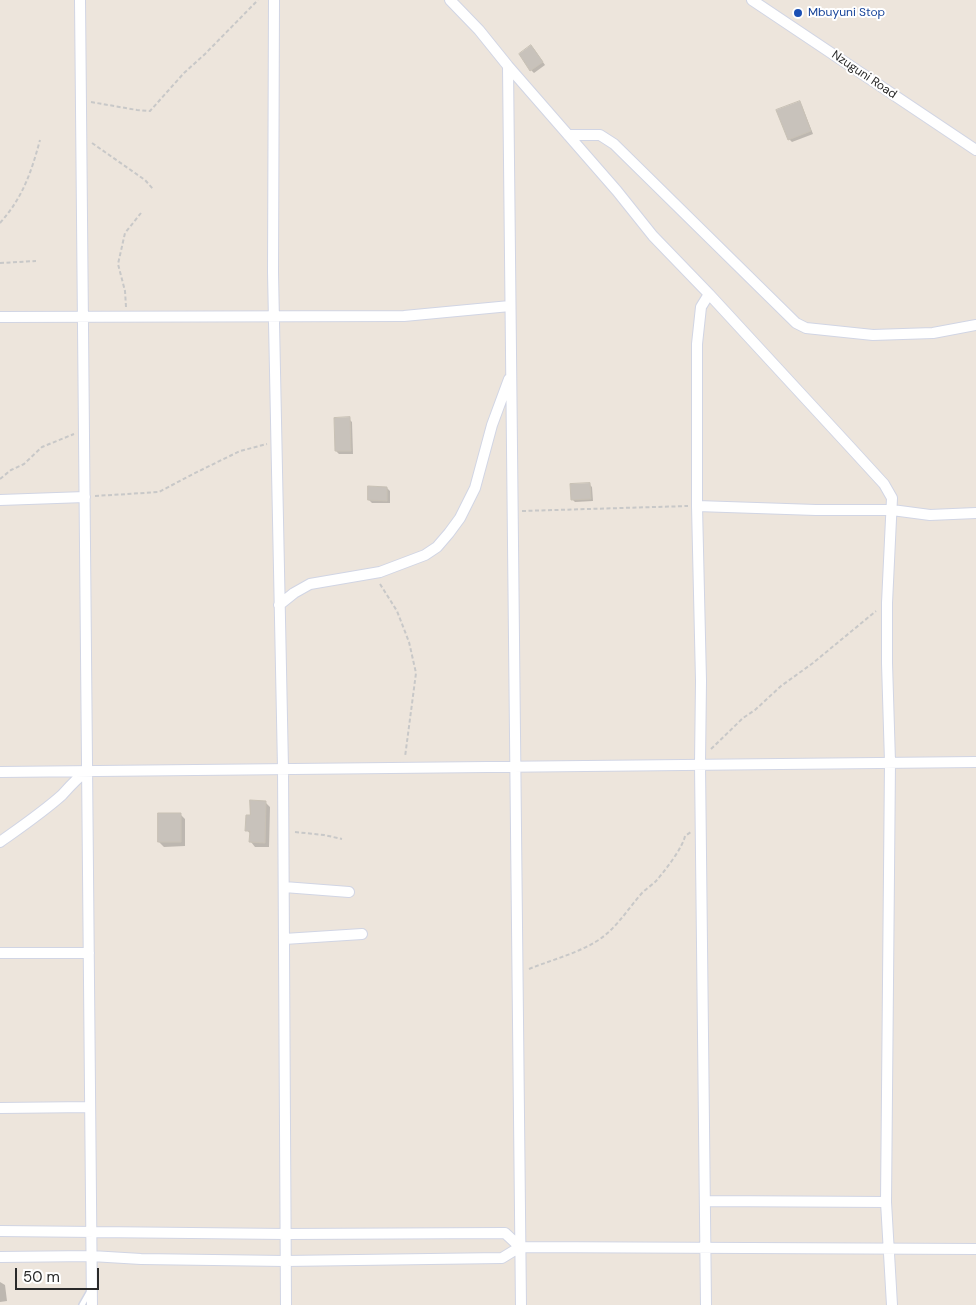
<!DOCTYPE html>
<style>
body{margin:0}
#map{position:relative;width:976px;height:1305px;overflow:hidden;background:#ede5dc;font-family:"DM Sans",sans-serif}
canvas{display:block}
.scale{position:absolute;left:15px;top:1268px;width:84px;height:22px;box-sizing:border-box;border:2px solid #2a2a2a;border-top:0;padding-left:6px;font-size:15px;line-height:18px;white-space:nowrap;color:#2a2a2a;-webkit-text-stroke:4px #fff;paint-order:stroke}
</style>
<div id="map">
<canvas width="976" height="1305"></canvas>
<div class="scale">50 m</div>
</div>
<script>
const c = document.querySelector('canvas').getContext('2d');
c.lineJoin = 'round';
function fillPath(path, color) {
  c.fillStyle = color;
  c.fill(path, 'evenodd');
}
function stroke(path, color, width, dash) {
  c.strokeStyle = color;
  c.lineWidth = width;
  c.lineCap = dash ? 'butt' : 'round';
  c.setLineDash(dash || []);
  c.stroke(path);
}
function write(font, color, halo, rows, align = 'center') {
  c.font = font + ' "DM Sans",sans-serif';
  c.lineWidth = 4;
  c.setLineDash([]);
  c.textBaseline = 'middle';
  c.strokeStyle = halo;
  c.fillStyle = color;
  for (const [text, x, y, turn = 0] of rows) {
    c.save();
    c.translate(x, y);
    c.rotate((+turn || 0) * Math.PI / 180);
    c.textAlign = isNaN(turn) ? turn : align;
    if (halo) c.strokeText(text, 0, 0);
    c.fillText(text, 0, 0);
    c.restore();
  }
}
const shadow = new Path2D(`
 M534 49 545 65 534 73 531 70Z
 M799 103 802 106 813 134 792 142 789 139Z
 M349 419 352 422 353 454H339L336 451Z
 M589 484 592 487 593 501 575 502 572 499Z
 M387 488 390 491V503H372L369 500Z
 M265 802 270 807 269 847H255L251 842V835L247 830 251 816Z
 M180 814 185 819V846L164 847 159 842Z
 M0 1282 5 1285 7 1301 0 1302Z`);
const building = new Path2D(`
 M531 45 543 62 530 71 519 54Z
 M800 101 811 131 788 140 776 110Z
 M350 417 351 451H335L334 418Z
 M590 483 591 499 571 500 570 484Z
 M368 486 387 487V501L368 500Z
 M250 800 266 801 265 843 249 842 250 831H245L246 815H250Z
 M158 813H181V842H158Z`);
const path = new Path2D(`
 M91 102 137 110 150 111 184 73 205 54 258 0
 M92 143 145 180 153 189
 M0 223C23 197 31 173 40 140
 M0 263 36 261
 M126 307 125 291 118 264 125 233 141 213
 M0 479 11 470 24 464 42 447 74 434
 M95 496 159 492 193 474 240 451 267 444
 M522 511 688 506
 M380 584 397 611 409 642 416 673 405 757
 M711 749 743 718 755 710 781 686 813 663 876 611
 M295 832 324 835 342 839
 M529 969C551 960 576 954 597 941 616 929 627 910 642 893 646 889 652 885 656 881 665 871 683 847 685 836L691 832`);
const lane = new Path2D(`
 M82 1305 90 1291`);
const street = new Path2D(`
 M80 0 92 1305
 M274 0 273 272 283 768 286 1305
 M450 0 479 30 508 66 617 191 653 236 709 294 851 448 884 484 892 498 887 603V663L890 762 886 1202 892 1305
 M752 0 976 150
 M508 66 521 1305
 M568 135H600L614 144 796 323 806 328 873 335 933 333 976 325
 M0 317 404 316 510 306
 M0 500 85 497
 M697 506 816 510H892L930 515 976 513
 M279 605 294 593 310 584 380 572 425 555 437 547 449 533 460 518 475 488 492 425 509 379
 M0 772 976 762
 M0 842C21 827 43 812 62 795 70 786 77 778 87 771
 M284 887 349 892
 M284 939 362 934
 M0 953H89
 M0 1108 90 1107
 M705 1201 886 1202
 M0 1231 286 1234 505 1233 520 1247
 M0 1257 91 1256 141 1259 285 1261 502 1258 520 1247 976 1249
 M706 1305 700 764 701 681 697 506V344L701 307 709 294`);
const markers = [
 [798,13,5,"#1a4fb4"]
];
const transitNames = [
 ["Mbuyuni Stop",808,13]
];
const streetNames = [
 ["Nzuguni Road",864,75,34]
];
fillPath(shadow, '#0003');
fillPath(building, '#c8c2bb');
stroke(building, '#c8c1b5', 1);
stroke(lane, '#d1d5e4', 8);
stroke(street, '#d1d5e4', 12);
stroke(path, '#c8c8c8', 2, [4, 2.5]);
stroke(lane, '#fff', 5);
stroke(street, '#fff', 10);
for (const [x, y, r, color] of markers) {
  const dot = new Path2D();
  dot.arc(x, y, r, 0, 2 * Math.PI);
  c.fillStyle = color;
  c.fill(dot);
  stroke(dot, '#fff', 2);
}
write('12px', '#164399', '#fff', transitNames, 'left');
write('12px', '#2a2a2a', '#fff', streetNames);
</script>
